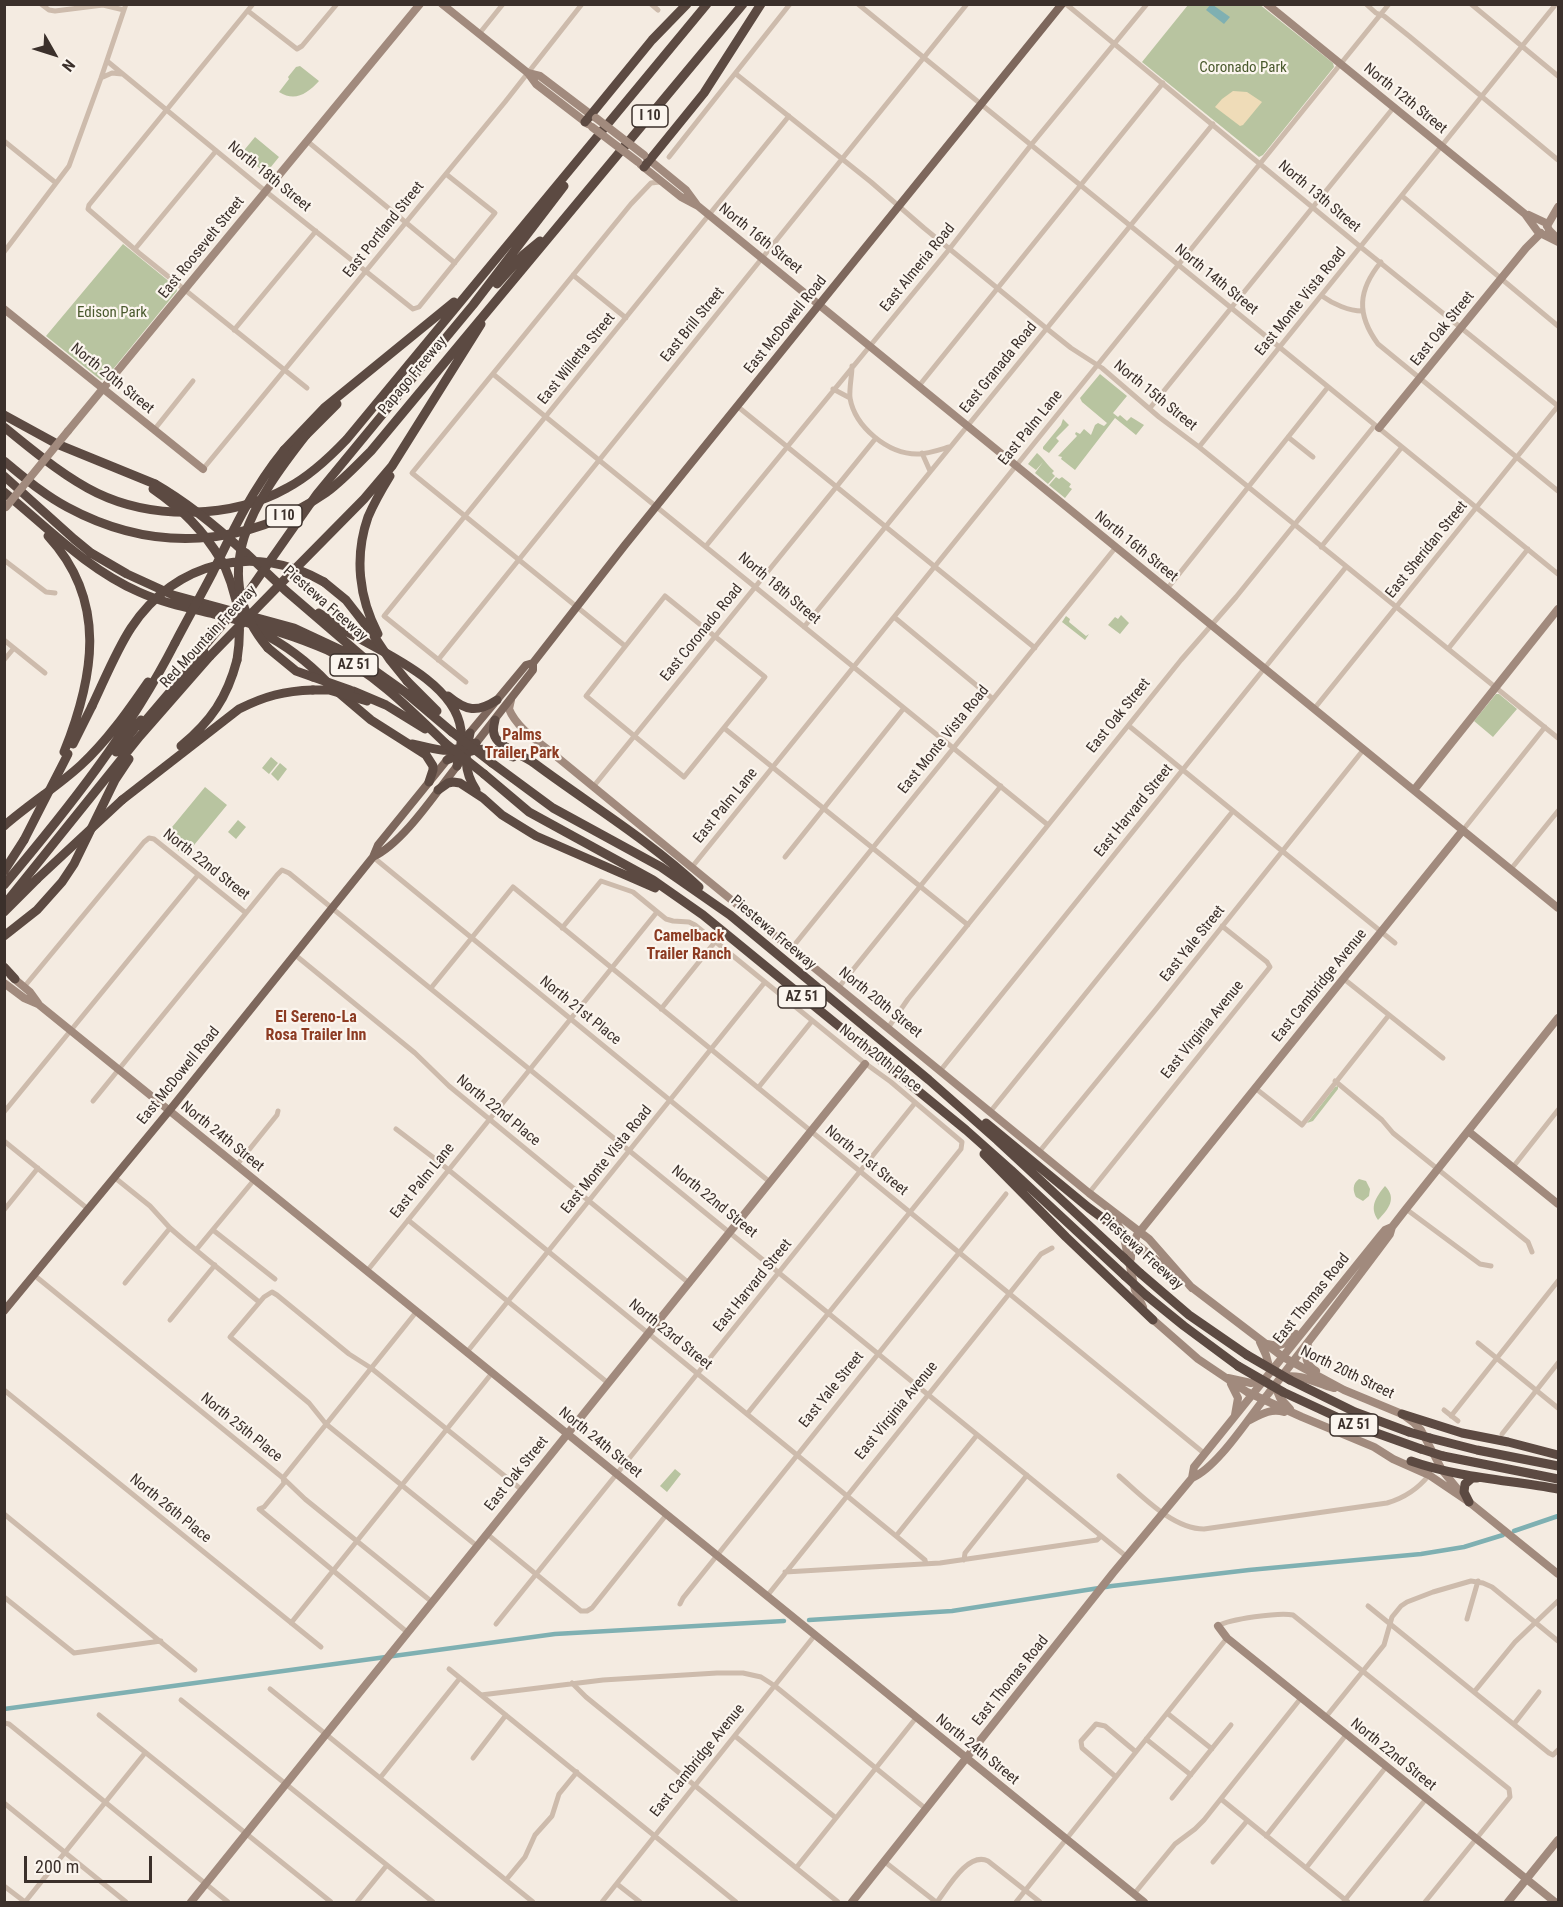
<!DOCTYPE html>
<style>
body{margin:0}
#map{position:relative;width:1563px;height:1907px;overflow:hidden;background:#f4ebe1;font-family:"Roboto Condensed",sans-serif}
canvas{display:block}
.frame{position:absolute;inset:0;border:6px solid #3b302b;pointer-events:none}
.north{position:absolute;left:24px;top:24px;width:60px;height:60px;-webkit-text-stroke:4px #fbf5ee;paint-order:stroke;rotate:129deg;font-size:16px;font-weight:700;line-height:24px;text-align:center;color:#3b302b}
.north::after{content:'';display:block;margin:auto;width:21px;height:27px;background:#3b302b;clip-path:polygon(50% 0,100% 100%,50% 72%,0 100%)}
.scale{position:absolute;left:24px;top:1856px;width:128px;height:27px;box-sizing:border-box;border:3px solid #3b302b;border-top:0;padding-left:8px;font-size:18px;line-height:21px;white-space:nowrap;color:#3b302b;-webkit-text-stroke:4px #fbf5ee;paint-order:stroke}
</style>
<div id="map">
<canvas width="1563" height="1907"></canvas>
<div class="frame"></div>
<div class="north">N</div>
<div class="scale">200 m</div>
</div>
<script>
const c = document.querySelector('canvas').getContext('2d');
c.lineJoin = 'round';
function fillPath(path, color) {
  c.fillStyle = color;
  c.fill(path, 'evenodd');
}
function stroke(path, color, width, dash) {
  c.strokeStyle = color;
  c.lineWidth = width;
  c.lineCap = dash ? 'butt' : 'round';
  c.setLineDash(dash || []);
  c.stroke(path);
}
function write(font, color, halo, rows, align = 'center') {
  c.font = font + ' "Roboto Condensed",sans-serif';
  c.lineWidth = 4.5;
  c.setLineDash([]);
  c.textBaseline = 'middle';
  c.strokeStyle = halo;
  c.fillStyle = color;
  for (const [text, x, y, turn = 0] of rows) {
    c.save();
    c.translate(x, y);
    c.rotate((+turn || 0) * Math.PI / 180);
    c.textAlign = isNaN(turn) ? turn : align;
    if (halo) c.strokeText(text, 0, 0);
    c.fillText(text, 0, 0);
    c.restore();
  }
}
const green = new Path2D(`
 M1259 4 1333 63 1334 67 1263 155 1259 157 1142 62 1188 5Z
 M300 66 319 81C307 94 295 102 279 92L289 79 288 77 296 67Z
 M255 137 279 157 266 173 241 154Z
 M123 244 176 287 177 291 105 379 101 380 46 336Z
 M1100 374 1127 396 1113 413 1118 417 1120 415 1127 421 1131 417 1144 425 1136 435 1115 418 1075 470 1061 459 1062 457 1058 456 1077 436 1075 434 1076 432 1080 434 1084 429 1091 435 1095 425 1098 423 1104 426 1107 423 1082 402 1080 398Z
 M1063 419 1069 425 1056 438 1059 441 1049 453 1043 449V447L1061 425Z
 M1037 453C1044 459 1047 465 1054 471L1052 473 1055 476 1048 484 1035 473 1043 462 1036 470 1028 464Z
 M1056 477 1059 479 1062 477 1071 484 1069 487 1072 489 1065 498 1049 485Z
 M1121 615 1129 623 1120 634 1108 625 1115 617 1118 619Z
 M1066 616 1070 619 1069 622 1086 636 1089 634 1085 640 1062 622Z
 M1496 694H1499L1517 709 1493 737 1474 721Z
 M271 757 278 763 269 774 262 768Z
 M280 763 287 769 278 781 271 774Z
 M205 787 227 805 185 856 163 838Z
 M238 820 246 827 236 839 228 832Z
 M1338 1086V1089L1313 1121 1307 1123 1335 1087Z
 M1359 1179 1366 1181 1370 1189 1369 1196 1363 1201 1356 1197C1353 1191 1352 1184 1359 1179Z
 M1385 1186C1397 1198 1389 1209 1378 1220 1369 1207 1376 1197 1385 1186Z
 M675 1469 681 1474 667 1492 660 1486Z`);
const sand = new Path2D(`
 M1233 91 1247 92 1262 102 1243 125 1240 126 1215 107 1222 99Z`);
const water = new Path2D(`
 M1211 4 1213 5 1230 17 1224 24 1206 10Z`);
const canal = new Path2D(`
 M1514 1531 1558 1516
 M809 1620 952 1611 1112 1586 1249 1570 1421 1554 1464 1547 1503 1535
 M4 1709 555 1634 784 1621`);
const street = new Path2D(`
 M41 4 49 10 55 11 103 5 124 10
 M253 4 89 205 88 209 139 253 307 388
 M651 4 658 10
 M858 4 1558 574
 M1066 4 1357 244 1558 406
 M1366 4 1376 13 1384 16 1409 36 1558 160
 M1471 4 1558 76
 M248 11 297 49 302 46 337 4
 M479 34 503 4
 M107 61 259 186 413 309 419 307 495 213 446 174
 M736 74 871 182 924 228 1046 328 1071 348 1102 368 1159 417 1199 447 1558 738
 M103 77 112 73 122 74
 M4 141 56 183
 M307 141 455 263
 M669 157 790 4
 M1402 196 1558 326
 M135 249 216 151
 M4 252 69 166 101 78 126 4
 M1381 262C1358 290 1356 314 1378 344L1558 491
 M573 275 626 318
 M1322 296C1333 304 1349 311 1362 311
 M234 330 316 231
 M852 366C852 376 849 388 850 398 855 427 888 454 917 454 928 454 939 450 949 447
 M493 374 1048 825
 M918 387 1163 83
 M833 389 850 398
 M737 406 1035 648
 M1150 408 1394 107
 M154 430 193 381
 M1288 437 1313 457
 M1199 447 1556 4
 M922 453 930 471
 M203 469 505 102 582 4
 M706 546 947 252 1031 145 1147 4
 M1321 547 1402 447
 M4 560 46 592 55 593
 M1167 589 1328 387
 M665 596 765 677 684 777 586 696Z
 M894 617 993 699
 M804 627 1213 124
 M4 640 45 673
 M625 646 412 473 631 204 651 183 660 182
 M1448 649 1528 549
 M4 660 14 648
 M438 660 967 4
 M466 682 384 616 789 116
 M1314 709 1558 406
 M1129 726 1395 943
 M724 728 968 925
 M593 787 876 438
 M1463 830 1545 727
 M373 857 771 1183
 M785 857 904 708
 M692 867 1389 4
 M1511 869 1558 811
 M562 928 601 881 633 892 666 919 673 921 689 922 695 925 862 1061 891 1082 962 1142 961 1149 747 1414
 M791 949 1116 547
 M294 954 415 1053 449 1086 690 1284
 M1344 979 1443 1058
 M24 987 144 842 149 838 154 839 246 913
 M839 987 1001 786
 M431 988 513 887 1205 1454
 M661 1009 715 942
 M888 1028 908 999 1181 660 1236 597 1375 425
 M940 1071 1346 567
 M1335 1081 1382 1120 1393 1133 1528 1242 1532 1252
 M758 1088 812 1021
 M1255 1088 1302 1125 1389 1015
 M93 1101 277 875 282 870 289 873 1127 1557
 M4 1112 198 875
 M990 1112 1233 811
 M396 1129 434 1158 896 1536 925 1560 926 1564
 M4 1141 88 1209
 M1039 1152 1157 1008 1364 749
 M236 1166 277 1115 278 1111
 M1513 1167 1558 1110
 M114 1177 150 1206 170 1228 185 1241 259 1302
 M1089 1193 1270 967 1267 962 1222 926
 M1406 1209 1480 1264 1491 1266
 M4 1210 38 1168
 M408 1220 608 1383
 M213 1230 275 1279
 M196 1250 254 1180
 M367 1271 657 912
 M34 1275 283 1478 305 1499 432 1602
 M125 1283 170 1228
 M170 1320 215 1265
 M1478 1343 1558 1408
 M467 1352 765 982
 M4 1390 321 1647
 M1444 1410 1458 1421
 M1451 1416 1558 1281
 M1502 1434 1558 1363
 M1119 1476C1142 1496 1173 1529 1204 1529L1387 1503C1404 1498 1418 1489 1429 1475
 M4 1514 195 1670
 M487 1534 581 1611H587L592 1608 667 1514
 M896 1536 977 1435
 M477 1546 326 1424 309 1403 230 1337 264 1297 272 1292 277 1295 349 1354 371 1368 522 1490
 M964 1560 965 1553 1027 1475
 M785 1572 940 1563 1097 1540 1101 1536
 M767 1596 1009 1294 1041 1254 1052 1248
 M4 1597 74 1653 161 1641
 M680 1604 683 1598 1006 1194
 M1368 1606 1549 1753 1553 1755 1558 1750
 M1467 1619 1478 1581
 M291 1623 492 1373
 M496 1624 915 1103
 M1218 1626C1229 1619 1280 1612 1293 1615L1509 1789 1510 1797 1425 1902
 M407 1632 259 1509 264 1507 284 1483 283 1478 417 1311
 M449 1669 736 1902
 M572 1683 586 1697 838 1902
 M270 1689 533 1902
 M1474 1692 1515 1642 1558 1601
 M481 1695 603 1680 717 1673H743L761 1677 775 1686 926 1809
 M181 1700 433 1902
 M1167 1713 1212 1749
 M99 1715 331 1902
 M1325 1718 1384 1645 1392 1617 1401 1606 1407 1602 1433 1592 1471 1581 1483 1583 1492 1587 1558 1641
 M4 1723 9 1724 228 1902
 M1514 1724 1539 1692
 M735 1736 836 1818
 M1146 1739 1191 1775
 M473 1758 506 1715
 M1116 1777 1082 1748 1081 1741 1096 1724 1105 1726 1136 1752
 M380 1778 460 1678
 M1172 1798 1231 1725
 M1221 1799 1348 1902
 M4 1803 126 1902
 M1266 1836 1346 1735
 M885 1862 936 1902
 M1213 1862 1247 1821
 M796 1868 916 1718
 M1306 1868 1386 1767
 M506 1880 525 1857 535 1835 552 1816 559 1794 577 1772
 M617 1884 640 1902
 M4 1886 25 1902
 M1134 1894 1175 1844 1195 1829 1204 1820 1301 1698
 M1344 1901 1426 1799
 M25 1902 145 1753
 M357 1902 387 1865
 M602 1902 815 1635
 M937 1902C947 1889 968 1851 988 1861L1040 1902
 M1016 1902 1227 1638`);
const secondary = new Path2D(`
 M442 4 528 73 536 84 588 124
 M1267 4 1525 214 1538 232 1558 242
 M528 73 540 76 594 117
 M647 158 686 190 697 205
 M641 165 681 197 698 206 709 215 1558 908
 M1529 215 1546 223 1549 230 1558 239
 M1547 226 1558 207
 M4 309 203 469
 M1379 428 1526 248 1541 233
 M68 431 420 4
 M511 700 509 709C517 729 541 743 557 757L1089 1193 1149 1239 1192 1288
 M1414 790 1558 609
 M11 976 30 992 38 1003
 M4 983 24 998 38 1004 1144 1902
 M1468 1131 1558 1204
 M1110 1212 1123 1233 1135 1290 1143 1307
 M1131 1240 1180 1279
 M1131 1258V1251L1137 1235 1463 830
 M1190 1286 1283 1357 1344 1390 1402 1414 1413 1422 1421 1430 1442 1470 1460 1492
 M1150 1317 1198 1359 1247 1392 1302 1417 1374 1447 1393 1459 1429 1475 1469 1502 1558 1574
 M1260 1342 1266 1355 1270 1370
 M1268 1344C1280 1348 1288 1343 1296 1334
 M1308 1346C1304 1357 1306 1365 1316 1371
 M1283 1377C1301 1373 1317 1384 1334 1388
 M1228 1378 1251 1383 1263 1381
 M1231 1384 1238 1398 1235 1415
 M1275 1386 1280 1398 1290 1409
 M1248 1421C1260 1415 1270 1408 1284 1412
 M1192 1478 1194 1467 1380 1236 1385 1230 1392 1227
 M1218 1626 1227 1638 1555 1902
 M191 1902 865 1064
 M852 1902 1113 1573 1192 1478C1218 1467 1249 1417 1268 1394 1309 1341 1350 1288 1390 1234L1392 1227 1406 1209 1558 1018
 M1508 1902 1558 1840`);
const primary = new Path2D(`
 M467 736 526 665 533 663 625 545 1062 4
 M473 747 533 670V663
 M373 857C405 842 438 789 461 761
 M4 1311 169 1111 373 857 378 845 451 755`);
const highway = new Path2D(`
 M585 122 652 40 687 4
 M644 167 704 93 761 4
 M497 284 523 255 540 241
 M434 352 473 305 564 186
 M4 415 57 444 155 484
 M4 427C34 451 63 476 97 493 153 520 232 519 287 488 310 476 329 458 347 439L707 4
 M306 435 337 404
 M284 450 324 408 454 302
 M4 461C25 478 44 495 67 507 154 554 246 548 327 492 343 480 357 465 371 451L743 4
 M4 476 74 539 91 553 127 574 173 595 294 628 354 656 409 695
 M4 492C48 528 87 569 139 592 163 603 189 608 214 614 251 623 292 634 327 650 372 671 410 709 445 743
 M48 536C108 601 94 677 64 752
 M246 553 285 590 363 657
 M223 562 231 583 237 604
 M292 572 364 499 392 466 481 324
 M324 582 346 600 371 632
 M319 613C327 618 334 624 342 629 379 651 455 681 461 730 463 742 459 754 457 766
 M260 632C286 645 308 662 328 683
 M378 634C359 598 354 557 368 517 374 503 382 489 390 476
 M268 648 296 671 313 677
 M407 681 437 711
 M353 691 386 705 425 729
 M338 692 371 720 426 755 433 766V770L429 782
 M406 693 452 732
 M448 696C466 711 477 713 497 700
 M495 720C493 728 492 735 498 741 508 751 523 755 534 763 589 804 649 840 699 887
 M141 726 204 652
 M470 733C465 755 463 770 476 790
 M73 744 92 706
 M412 744C443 750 444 755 476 743
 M181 746C211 721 227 698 237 660
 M116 752 141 720
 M447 760C472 749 486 744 513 757
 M492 763 553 808 661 867 730 915 929 1080 997 1140 1124 1258
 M484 774 529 812 653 880 703 915 966 1130 1011 1170 1125 1276
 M438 790 448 783 453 782 460 783 483 798 502 815 536 836 655 888
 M122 800 239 709C265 696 284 691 313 690
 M4 826C29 804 57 787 81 765 107 741 128 711 148 682
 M4 871 24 840
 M4 885C68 809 130 731 175 643
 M4 905 140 736 210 656
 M4 912 37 879
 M4 936 37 910 62 882 74 864 115 780 129 759
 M4 967 15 979
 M986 1123 1089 1208 1123 1233
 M984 1154 1066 1237 1153 1320
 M1140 1273 1189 1315 1247 1355
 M1147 1296 1184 1326 1238 1366
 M1290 1380 1355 1412 1409 1432
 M1283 1392 1354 1425 1421 1449
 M1402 1414 1462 1433 1508 1442 1558 1455
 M1430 1438 1477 1450 1558 1466
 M1443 1456 1558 1479
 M1411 1461C1459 1478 1509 1480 1558 1489
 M1469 1502 1464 1492 1465 1484 1472 1478H1477`);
const secondaryBridge = new Path2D(`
 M596 118 644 155
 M592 127 638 162
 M6 507 68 431`);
const highwayBridge = new Path2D(`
 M155 484C188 503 216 526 244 552
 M153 489C182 509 203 530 221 560
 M374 636 390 660 407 681
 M175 643C187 620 200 597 212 574 233 530 253 488 284 450
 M268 648C204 572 256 499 306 435
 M201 650 242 601 317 494 434 352
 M210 656 292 572
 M237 660C240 641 241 624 237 604
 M313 677 350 690
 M313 690H329L367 701
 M92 706C104 681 116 651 131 628 175 561 255 542 324 582
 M452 732 492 763
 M445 743 484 774
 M24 840 68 754
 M37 879 122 800
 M1124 1258 1140 1273
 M1125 1276 1147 1296
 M1247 1355 1290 1380
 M1238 1366 1283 1392
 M1409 1432 1430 1438
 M1421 1449 1443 1456`);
const shields = [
 [650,116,36],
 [284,516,36],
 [354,665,48],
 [802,997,48],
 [1354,1425,48]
];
const shieldNames = [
 ["I 10",650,116],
 ["I 10",284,516],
 ["AZ 51",354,665],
 ["AZ 51",802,997],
 ["AZ 51",1354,1425]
];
const parkNames = [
 ["Coronado Park",1243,68],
 ["Edison Park",112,313]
];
const streetNames = [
 ["North 12th Street",1405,99,39],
 ["North 18th Street",269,177,39],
 ["North 13th Street",1319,197,40],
 ["East Portland Street",384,230,-51],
 ["North 16th Street",760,239,39],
 ["East Roosevelt Street",202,248,-51],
 ["East Almeria Road",918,268,-51],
 ["North 14th Street",1216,280,39],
 ["East Monte Vista Road",1301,302,-51],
 ["East Brill Street",693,325,-51],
 ["East McDowell Road",786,325,-51],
 ["East Oak Street",1443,329,-51],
 ["East Willetta Street",577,359,-51],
 ["East Granada Road",999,368,-51],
 ["Papago Freeway",413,376,-50],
 ["North 20th Street",112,379,39],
 ["North 15th Street",1155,396,39],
 ["East Palm Lane",1031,428,-51],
 ["North 16th Street",1136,547,39],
 ["East Sheridan Street",1427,550,-51],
 ["North 18th Street",779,589,40],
 ["Piestewa Freeway",325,604,41],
 ["East Coronado Road",702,633,-51],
 ["Red Mountain Freeway",209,637,-47],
 ["East Oak Street",1119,716,-51],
 ["East Monte Vista Road",944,740,-51],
 ["East Palm Lane",726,806,-51],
 ["East Harvard Street",1134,811,-51],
 ["North 22nd Street",206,865,38],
 ["Piestewa Freeway",773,933,40],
 ["East Yale Street",1193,944,-51],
 ["East Cambridge Avenue",1320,986,-51],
 ["North 20th Street",880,1003,39],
 ["North 21st Place",580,1011,39],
 ["East Virginia Avenue",1203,1030,-51],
 ["North 20th Place",880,1059,38],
 ["East McDowell Road",179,1076,-51],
 ["North 22nd Place",498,1111,39],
 ["North 24th Street",222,1137,39],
 ["East Monte Vista Road",607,1160,-51],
 ["North 21st Street",866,1161,39],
 ["East Palm Lane",423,1181,-51],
 ["North 22nd Street",714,1202,39],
 ["Piestewa Freeway",1141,1252,42],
 ["East Harvard Street",753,1286,-51],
 ["East Thomas Road",1312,1299,-51],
 ["North 23rd Street",670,1335,39],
 ["North 20th Street",1347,1373,26],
 ["East Yale Street",832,1390,-51],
 ["East Virginia Avenue",897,1411,-51],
 ["North 25th Place",241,1428,39],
 ["North 24th Street",600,1443,39],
 ["East Oak Street",517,1474,-51],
 ["North 26th Place",170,1509,39],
 ["East Thomas Road",1011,1681,-51],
 ["North 24th Street",977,1750,39],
 ["North 22nd Street",1393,1755,39],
 ["East Cambridge Avenue",698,1761,-51]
];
const neighbourhoodNames = [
 ["Palms",522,736],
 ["Trailer Park",522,754],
 ["Camelback",689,937],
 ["Trailer Ranch",689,955],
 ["El Sereno-La",316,1018],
 ["Rosa Trailer Inn",316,1036]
];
fillPath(green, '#b8c4a0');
fillPath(sand, '#efdcb8');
fillPath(water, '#7fb0b2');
stroke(canal, '#7fb0b2', 4.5);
stroke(street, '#cdbbac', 5);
stroke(secondary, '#a18a7d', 8);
stroke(primary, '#7d675c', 8);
stroke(highway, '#5c4a42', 9);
stroke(secondaryBridge, '#a18a7d', 8);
stroke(highwayBridge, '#5c4a42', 9);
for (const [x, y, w] of shields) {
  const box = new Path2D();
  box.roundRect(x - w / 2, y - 11, w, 22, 4.5);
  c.fillStyle = '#fbf5ee';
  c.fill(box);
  stroke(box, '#3b302b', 1.5);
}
write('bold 14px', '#3b302b', null, shieldNames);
write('15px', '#4a5a2e', '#fbf5ee', parkNames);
write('15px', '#3b302b', '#fbf5ee', streetNames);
write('bold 16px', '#8c3b22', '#fbf5ee', neighbourhoodNames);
</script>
